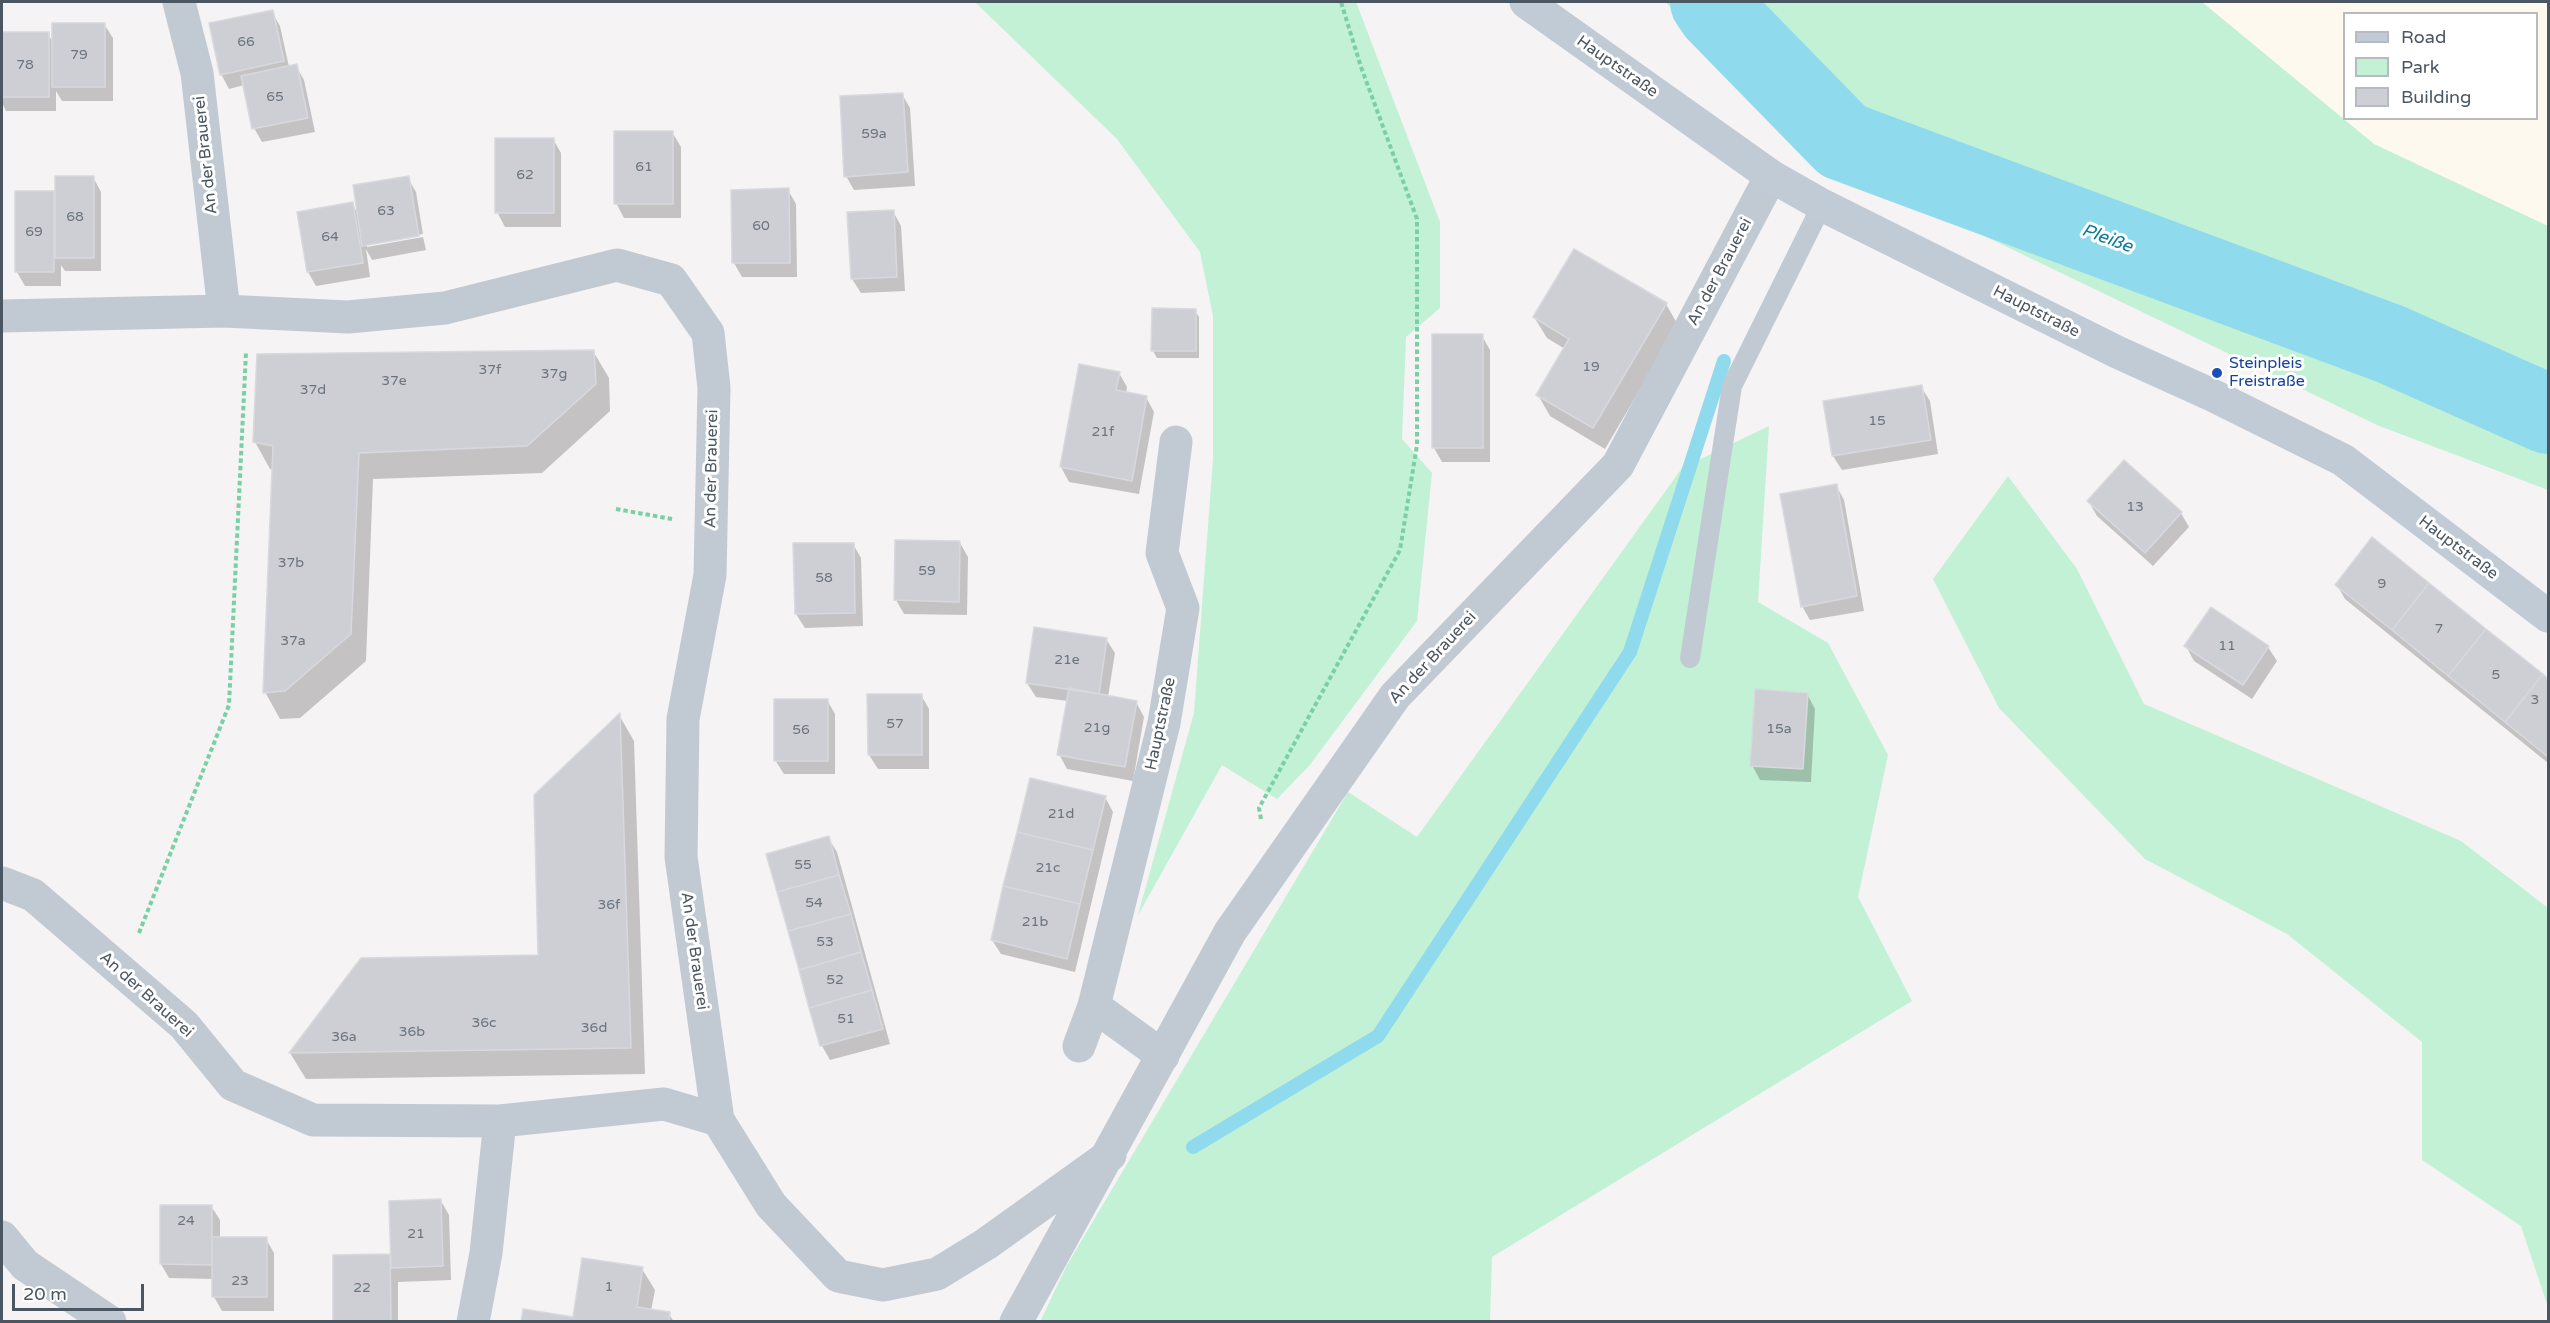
<!DOCTYPE html>
<meta charset="utf-8">
<style>
body{margin:0}
#map{position:relative;width:2550px;height:1323px;overflow:hidden;background:#f5f3f3;font-family:"Varela Round",sans-serif}
canvas{display:block}
.frame{position:absolute;inset:0;border:3px solid #4a5661;pointer-events:none}
.legend{position:absolute;left:2343px;top:12px;width:195px;height:108px;box-sizing:border-box;background:#fff;border:2px solid #b7bbc0;margin:0;padding:8px 10px;list-style:none;font-size:18px;color:#4a5661}
.legend li{display:flex;align-items:center;gap:12px;height:30px}
.legend b{width:30px;border:2px solid #b7bbc0}
.scale{position:absolute;left:12px;top:1284px;width:132px;height:27px;box-sizing:border-box;border:3px solid #4a5661;border-top:0;padding-left:8px;font-size:18px;line-height:21px;white-space:nowrap;color:#4a5661;-webkit-text-stroke:4px #fff;paint-order:stroke}
</style>
<div id="map">
<canvas width="2550" height="1323"></canvas>
<div class="frame"></div>
<ul class="legend">
<li><b style="height:8px;background:#c1cbd6"></b>Road</li>
<li><b style="height:16px;background:#c3f1d5"></b>Park</li>
<li><b style="height:16px;background:#cdcfd5"></b>Building</li>
</ul>
<div class="scale">20 m</div>
</div>
<script>
const c = document.querySelector('canvas').getContext('2d');
c.lineJoin = 'round';
function fillPath(path, color) {
  c.fillStyle = color;
  c.fill(path, 'evenodd');
}
function stroke(path, color, width, dash) {
  c.strokeStyle = color;
  c.lineWidth = width;
  c.lineCap = dash ? 'butt' : 'round';
  c.setLineDash(dash || []);
  c.stroke(path);
}
function write(font, color, halo, rows, align = 'center') {
  c.font = font + ' "Varela Round",sans-serif';
  c.lineWidth = 6;
  c.setLineDash([]);
  c.textBaseline = 'middle';
  c.strokeStyle = halo;
  c.fillStyle = color;
  for (const [text, x, y, turn = 0] of rows) {
    c.save();
    c.translate(x, y);
    c.rotate((+turn || 0) * Math.PI / 180);
    c.textAlign = isNaN(turn) ? turn : align;
    if (halo) c.strokeText(text, 0, 0);
    c.fillText(text, 0, 0);
    c.restore();
  }
}
const commercial = new Path2D(`
 M2202 2H2548V226L2374 144ZM2344 14H2536V118H2344Z`);
const green = new Path2D(`
 M975 2H1356L1440 222V308L1406 337 1402 439 1432 473 1417 621 1309 766 1277 799 1222 765 1138 915 1194 713 1213 459V316L1200 252 1117 139Z
 M1665 2H2202L2374 144 2548 226V490L2377 425 1978 233 1812 140Z
 M1769 426 1758 602 1828 643 1888 755 1858 897 1912 1001 1492 1257 1490 1321 1040 1322 1067 1265 1348 792 1417 837 1682 468Z
 M2008 476 2077 569 2144 704 2461 841 2548 908V1307L2521 1226 2422 1160V1042L2287 934 2145 859 1999 708 1933 579Z`);
const shadow = new Path2D(`
 M272 12 280 26 289 67 296 66 304 80 315 132 262 142 254 128 244 85 229 89 221 74Z
 M104 24 113 38V101H62L56 91V111H6L2 103V34H48L54 44Z
 M902 94 910 108 915 186 854 190 846 176Z
 M672 132 681 147V218H624L616 203Z
 M553 139 561 153V227H505L497 212Z
 M93 177 101 192V271H65L61 265V286H25L17 272 53 193 57 199Z
 M408 178 416 192 423 234 367 243V247L423 237 426 250 372 260 366 249 370 277 316 286 308 272 298 213 352 204 359 215Z
 M788 190 796 204 797 277H742L734 263 733 191Z
 M893 211 901 226 905 291 861 293 852 279Z
 M1666 304 1678 325 1605 449 1550 416 1538 395 1565 349 1547 338 1534 317Z
 M1195 311 1199 317V358H1157L1153 351Z
 M1482 336 1490 350V462H1442L1434 448Z
 M593 351 609 378 610 411 542 473 373 479 366 661 300 718 280 719 265 692 274 470 270 469 255 442Z
 M1080 366 1119 373 1127 387 1126 394 1146 397 1154 412 1139 494 1069 482 1061 467Z
 M1921 387 1930 401 1938 454 1842 470 1833 456 1825 402Z
 M1836 485 1844 500 1864 611 1810 620 1802 606Z
 M2089 502 2181 513 2189 527 2153 566 2097 516Z
 M2373 540 2548 681V763L2345 599 2337 585Z
 M960 543 968 557 967 615 904 614 896 600Z
 M853 544 861 558 863 626 805 628 796 614Z
 M1106 639 1115 653 1108 697 1136 702 1144 717 1133 781 1067 769 1059 754 1068 701 1036 697 1027 683Z
 M2186 646 2268 647 2277 661 2252 699 2194 661Z
 M1807 694 1815 709 1811 782 1760 780 1752 765Z
 M921 695 929 709V769H878L869 755 868 696Z
 M827 700 835 714V774H784L775 760Z
 M619 715 634 741 645 1074 306 1079 290 1053 362 959 539 956Z
 M1105 797 1113 812 1075 972 1001 954 992 940Z
 M828 838 837 852 890 1044 830 1060 822 1046 768 855Z
 M441 1201 449 1215 451 1280 398 1282V1322H335L334 1256 392 1255Z
 M211 1206 220 1220V1239H266L274 1253V1311H222L214 1297V1279L169 1278 161 1264Z
 M642 1269 655 1290 651 1311 669 1314 674 1322H522L574 1318Z`);
const stream = new Path2D(`
 M1193 1147 1378 1036 1630 652 1724 361`);
const river = new Path2D(`
 M1710 2 1717 12 1843 141 2390 344 2548 414`);
const building = new Path2D(`
 M273 10 284 61 220 75 209 23Z
 M52 23H105V87H52Z
 M2 32H49V97H2Z
 M297 64 308 118 252 129 241 76Z
 M903 93 908 172 844 177 840 96Z
 M614 131H673V204H614Z
 M495 138H554V213H495Z
 M55 176H94V258H55Z
 M409 176 419 236 362 246 353 185Z
 M789 188 790 263H732L731 190Z
 M15 191H54V272H15Z
 M353 202 363 263 307 272 297 212Z
 M894 210 897 277 851 279 847 212Z
 M1574 249 1667 303 1593 428 1536 395 1569 339 1533 317Z
 M1152 308 1196 309V351H1151Z
 M1432 334H1483V448H1432Z
 M594 350 596 384 527 446 359 453 351 634 285 691 263 693 273 446 253 442 257 354Z
 M1079 364 1120 372 1116 390 1147 396 1132 481 1060 467Z
 M1922 385 1931 440 1832 456 1823 401Z
 M2124 460 2182 512 2145 553 2087 501Z
 M1837 484 1857 596 1801 607 1780 494Z
 M2372 537 2429 583 2392 630 2335 585Z
 M895 540 960 541 959 602 894 600Z
 M793 543H854L855 613 795 614Z
 M2429 583 2486 629 2448 676 2392 630Z
 M2211 607 2269 646 2243 685 2184 646Z
 M1034 627 1107 638 1099 694 1026 683Z
 M2486 629 2543 674 2505 722 2448 676Z
 M2543 674 2548 679V757L2505 722Z
 M1069 688 1137 701 1125 767 1057 755Z
 M1755 689 1808 693 1803 769 1750 766Z
 M867 694H922V755H868Z
 M774 699H828V761H774Z
 M620 713 631 1048 289 1053 361 958 538 955 534 795Z
 M1030 778 1106 796 1093 850 1017 832Z
 M1017 832 1093 850 1080 904 1003 886Z
 M829 836 839 875 777 892 766 854Z
 M839 875 851 914 788 931 777 892Z
 M1003 886 1080 904 1067 959 991 940Z
 M851 914 861 952 799 970 788 931Z
 M861 952 872 990 809 1008 799 970Z
 M872 990 883 1029 820 1046 809 1008Z
 M441 1199 443 1266 391 1268 389 1201Z
 M160 1205H212V1265L160 1264Z
 M212 1237H267V1297H212Z
 M390 1254 391 1321 333 1322V1255Z
 M582 1258 643 1267 637 1307 670 1312 669 1322H521L523 1309 573 1317Z`);
const path = new Path2D(`
 M616 509 672 519
 M1261 819 1259 808 1400 550 1417 445V219L1361 67 1341 2
 M139 933 229 705 246 352`);
const lane = new Path2D(`
 M1690 658 1732 386 1822 205`);
const street = new Path2D(`
 M179 2 197 73 224 311
 M2 316 224 311 348 317 445 308 617 265 671 280 708 333 714 388 710 575 683 719 681 857 718 1120 771 1205 838 1276 883 1285 937 1274 986 1244 1110 1155
 M2 883 33 895 184 1025 233 1085 313 1120 500 1121 664 1104 718 1120
 M1094 1006 1163 1056
 M1079 1046 1094 1006 1164 723 1183 608 1162 553 1176 442
 M2 1237 25 1265 110 1322
 M473 1322 486 1253 500 1121
 M1016 1322 1230 932 1395 696 1618 465 1771 176`);
const secondary = new Path2D(`
 M1526 2 1771 176 1822 205 2117 352 2212 395 2343 460 2548 616`);
const markers = [
 [2217,373,6,"#1a4fb4"]
];
const numberNames = [
 ["66",246,42],
 ["79",79,55],
 ["78",25,65],
 ["65",275,97],
 ["59a",874,134],
 ["61",644,167],
 ["62",525,175],
 ["63",386,211],
 ["68",75,217],
 ["60",761,226],
 ["69",34,232],
 ["64",330,237],
 ["19",1591,367],
 ["37f",490,370],
 ["37g",554,374],
 ["37e",394,381],
 ["37d",313,390],
 ["15",1877,421],
 ["21f",1103,432],
 ["13",2135,507],
 ["37b",291,563],
 ["59",927,571],
 ["58",824,578],
 ["9",2382,584],
 ["7",2439,629],
 ["37a",293,641],
 ["11",2227,646],
 ["21e",1067,660],
 ["5",2496,675],
 ["3",2535,700],
 ["57",895,724],
 ["21g",1097,728],
 ["15a",1779,729],
 ["56",801,730],
 ["21d",1061,814],
 ["55",803,865],
 ["21c",1048,868],
 ["54",814,903],
 ["36f",609,905],
 ["21b",1035,922],
 ["53",825,942],
 ["52",835,980],
 ["51",846,1019],
 ["36c",484,1023],
 ["36d",594,1028],
 ["36b",412,1032],
 ["36a",344,1037],
 ["24",186,1221],
 ["21",416,1234],
 ["23",240,1281],
 ["1",609,1287],
 ["22",362,1288]
];
const streetNames = [
 ["Hauptstraße",1617,67,35],
 ["An der Brauerei",206,155,-96],
 ["An der Brauerei",1720,272,-62],
 ["Hauptstraße",2036,312,27],
 ["An der Brauerei",712,469,-89],
 ["Hauptstraße",2458,548,37],
 ["An der Brauerei",1433,658,-47],
 ["Hauptstraße",1161,724,-78],
 ["An der Brauerei",694,951,82],
 ["An der Brauerei",146,995,42]
];
const transitNames = [
 ["Steinpleis",2229,364],
 ["Freistraße",2229,382]
];
const waterNames = [
 ["Pleiße",2107,239,20]
];
fillPath(commercial, '#fdf9ef');
fillPath(green, '#c3f1d5');
fillPath(shadow, '#0003');
stroke(stream, '#90daee', 14);
stroke(river, '#90daee', 80);
fillPath(building, '#cdcfd5');
stroke(building, '#d7d9de', 1.5);
stroke(path, '#7ad0a6', 4, [4.5, 3]);
stroke(lane, '#c1cad2', 20);
stroke(street, '#c1cad2', 33);
stroke(secondary, '#c1cbd6', 33);
for (const [x, y, r, color] of markers) {
  const dot = new Path2D();
  dot.arc(x, y, r, 0, 2 * Math.PI);
  c.fillStyle = color;
  c.fill(dot);
  stroke(dot, '#fff', 2);
}
write('14px', '#6b747e', null, numberNames);
write('16px', '#4a5661', '#fff', streetNames);
write('16px', '#164399', '#fff', transitNames, 'left');
write('italic 18px', '#0c7c9b', '#fff', waterNames);
</script>
